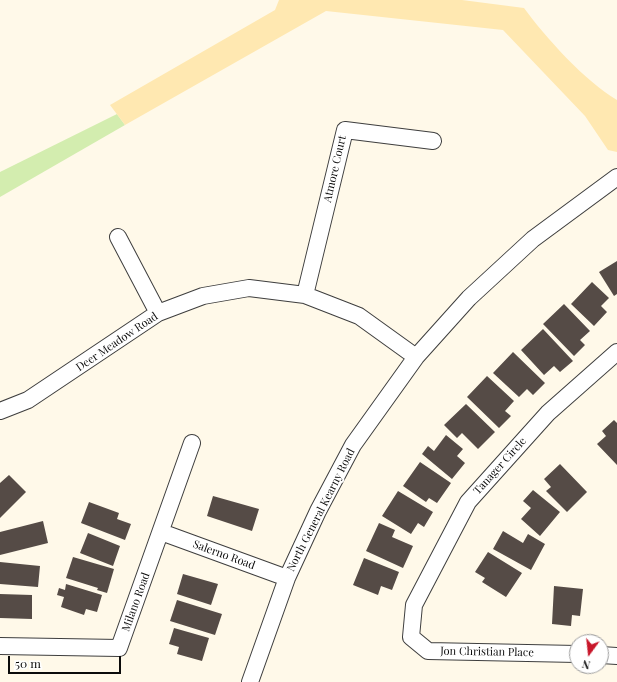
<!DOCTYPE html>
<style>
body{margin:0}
#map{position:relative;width:617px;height:682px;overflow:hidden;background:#fff9e9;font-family:"Playfair Display",serif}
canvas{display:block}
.north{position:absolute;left:569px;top:634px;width:40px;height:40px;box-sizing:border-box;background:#fff;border:1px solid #9d9d9d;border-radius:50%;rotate:195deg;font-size:11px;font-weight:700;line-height:16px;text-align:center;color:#0b0b0b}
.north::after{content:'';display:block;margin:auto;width:14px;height:18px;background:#c8162a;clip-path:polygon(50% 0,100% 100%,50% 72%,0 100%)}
.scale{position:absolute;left:8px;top:656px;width:113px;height:18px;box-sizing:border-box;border:2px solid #0b0b0b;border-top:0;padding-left:5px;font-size:12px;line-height:14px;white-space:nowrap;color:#0b0b0b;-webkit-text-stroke:3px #fff;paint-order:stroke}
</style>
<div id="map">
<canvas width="617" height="682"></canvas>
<div class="north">N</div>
<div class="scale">50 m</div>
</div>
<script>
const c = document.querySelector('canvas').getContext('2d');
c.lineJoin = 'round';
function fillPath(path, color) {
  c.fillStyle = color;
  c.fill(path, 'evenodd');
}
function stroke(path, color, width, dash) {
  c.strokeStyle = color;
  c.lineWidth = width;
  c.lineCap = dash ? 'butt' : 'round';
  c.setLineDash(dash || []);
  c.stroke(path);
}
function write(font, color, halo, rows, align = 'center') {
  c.font = font + ' "Playfair Display",serif';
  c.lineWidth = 4;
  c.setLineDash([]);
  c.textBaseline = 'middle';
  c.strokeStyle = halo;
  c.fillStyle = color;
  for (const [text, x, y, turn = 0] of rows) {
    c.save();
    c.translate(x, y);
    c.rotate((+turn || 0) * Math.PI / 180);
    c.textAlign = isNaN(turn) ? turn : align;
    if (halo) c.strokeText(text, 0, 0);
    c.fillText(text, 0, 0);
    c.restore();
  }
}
const green = new Path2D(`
 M117 114 125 125 0 197V172Z`);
const sand = new Path2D(`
 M279 0H462L524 8C545 37 586 82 617 100V152L608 150 585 116 503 30 326 11 125 125 110 105 275 10Z`);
const building = new Path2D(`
 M617 261V294L614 296 599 272Z
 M592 282 609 298 601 306 607 312 594 326 571 304Z
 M564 304 590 331 580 340 585 345 574 356 543 324Z
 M543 329 573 361 560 372 554 366 544 375 521 350Z
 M513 352 545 383 533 395 527 389 519 397 493 373Z
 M487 376 514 401 505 411 511 416 499 428 467 397Z
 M466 404 495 432 478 449 462 433 457 438 444 425Z
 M614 420 617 423V465L597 444 606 436 602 431Z
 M446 435 463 449 457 456 465 463 452 479 422 454 428 446 434 451Z
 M420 462 451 483 437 503 429 498 426 502 403 486Z
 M560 464 587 492 567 512 546 491 551 487 544 479Z
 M9 475 26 492 0 518V483Z
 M533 490 560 512 540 536 521 519 531 508 523 501Z
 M398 491 433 512 424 527 418 523 411 534 382 516Z
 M213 496 259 509 252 531 207 516Z
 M89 502 119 513 117 519 131 524 125 540 81 523Z
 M43 521 48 543 0 555V532Z
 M379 523 395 530 392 537 413 546 403 568 366 551Z
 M503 531 523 543 528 534 545 544 531 570 493 549Z
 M88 533 120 546 113 566 80 553Z
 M488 552 522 573 506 597 482 582 485 578 475 572Z
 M73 557 114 569 107 593 97 590 98 588 66 578Z
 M364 558 399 572 392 590 381 586 378 595 353 585Z
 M0 562 40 566 38 587 0 584Z
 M183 574 218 584 211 605 177 594Z
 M66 584 102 595 97 612 86 609 84 615 61 607 64 597 57 595 59 588 65 590Z
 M554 586 583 589 580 616 572 615 571 626 552 624Z
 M0 594 32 595V619L0 618Z
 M177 600 222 614 215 635 170 621Z
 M174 628 209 638 202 661 177 654 179 647 169 644Z`);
const minor = new Path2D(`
 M118 237 158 313
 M305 295 345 130 433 141
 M0 411 28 400 158 313 203 296 249 288 305 295 359 316 416 357
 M161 532 287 578
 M0 646 119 648 192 443
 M577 654 428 651 411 637 414 605 468 502 548 413 617 352
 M601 655 617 656
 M250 682 287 578 318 511 353 445 416 357 469 298 533 239 617 177`);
const streetNames = [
 ["Atmore Court",335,169,-77],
 ["Deer Meadow Road",117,342,-34],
 ["Tanager Circle",500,466,-48],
 ["North General Kearny Road",321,510,-63],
 ["Salerno Road",224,555,20],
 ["Milano Road",136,602,-70],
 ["Jon Christian Place",487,652,1]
];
fillPath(green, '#d3edaf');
fillPath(sand, '#ffe8b1');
fillPath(building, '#554b46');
stroke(minor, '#3e3e3e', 18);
stroke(minor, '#fff', 16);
write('11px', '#0b0b0b', '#fff', streetNames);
</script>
